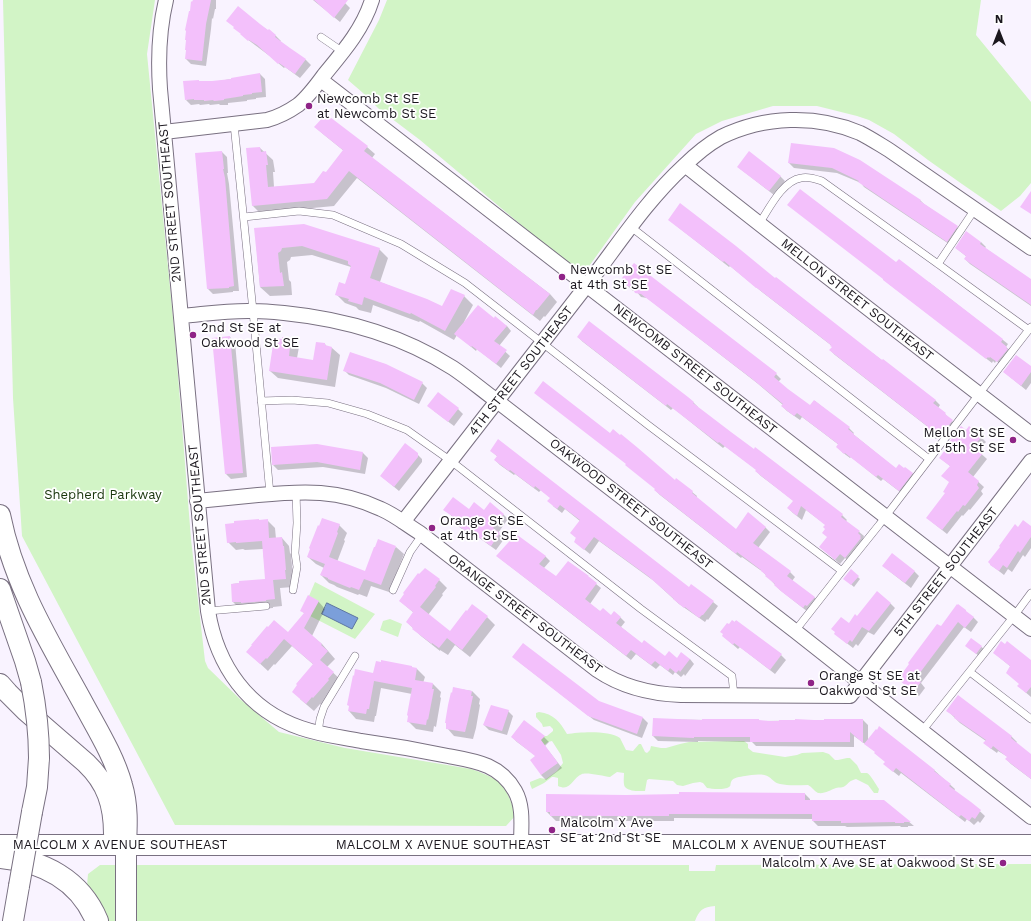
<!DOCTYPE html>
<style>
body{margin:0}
#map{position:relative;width:1031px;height:921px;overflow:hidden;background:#f9f3ff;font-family:"Work Sans",sans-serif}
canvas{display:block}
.north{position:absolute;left:979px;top:12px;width:40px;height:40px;-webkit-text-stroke:3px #fff;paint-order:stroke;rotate:0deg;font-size:11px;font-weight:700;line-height:16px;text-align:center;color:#1b171e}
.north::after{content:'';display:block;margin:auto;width:14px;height:18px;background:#1b171e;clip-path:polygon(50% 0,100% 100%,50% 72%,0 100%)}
</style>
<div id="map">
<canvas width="1031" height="921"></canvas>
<div class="north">N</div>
</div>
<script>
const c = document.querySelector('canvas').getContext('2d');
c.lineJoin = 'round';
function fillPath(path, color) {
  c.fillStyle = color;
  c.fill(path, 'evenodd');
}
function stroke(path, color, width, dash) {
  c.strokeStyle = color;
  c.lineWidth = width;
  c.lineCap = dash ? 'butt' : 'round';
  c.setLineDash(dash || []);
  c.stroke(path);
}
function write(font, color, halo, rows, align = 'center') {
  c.font = font + ' "Work Sans",sans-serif';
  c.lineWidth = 3.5;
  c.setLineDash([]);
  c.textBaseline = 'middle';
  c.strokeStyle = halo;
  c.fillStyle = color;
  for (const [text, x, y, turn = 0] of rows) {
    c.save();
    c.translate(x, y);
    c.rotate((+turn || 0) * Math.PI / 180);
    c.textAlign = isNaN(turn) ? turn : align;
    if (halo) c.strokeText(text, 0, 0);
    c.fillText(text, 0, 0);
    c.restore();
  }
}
const green = new Path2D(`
 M3 0H155L147 54 175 338 191 539 205 661 208 668 240 699 279 732 345 748 471 769C480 772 494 777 500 783 508 791 512 805 516 815L506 826 175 825 22 536 13 398Z
 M387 0H981L976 35 1031 102V183L1020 196 1001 211 962 184 928 160 894 134 869 120 857 116 817 106H773L722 121 696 134 635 202 582 276 420 140 379 109 363 93 348 80 379 20Z
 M315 582 375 614 355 639 310 616 318 601 309 596Z
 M390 619 402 624 398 637 380 630 383 621Z
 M539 712C554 714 560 722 567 734 580 732 609 730 620 738L626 750 633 751 639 744H641L645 752 647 753 650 750 651 746 661 748H666L680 744 689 742 740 741H744L748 744V748L753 752 785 757 797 755 802 753 823 752 829 754 835 760H838L847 758H850L857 765 861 773C863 773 865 773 867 773 871 775 876 785 879 789L878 793H874L868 785 856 779C849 781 850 782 845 786 843 788 839 787 836 788 830 790 825 794 818 793 814 791 812 787 808 785 799 785 789 786 780 784 775 783 773 780 769 777 763 773 752 775 745 776 740 777 733 777 731 782 730 785 731 786 729 787 725 790 712 789 707 788L703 783 700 782 693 783 683 786 677 785 673 781 649 779 647 780 645 791C640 791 630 792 625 787 623 784 624 777 624 773L617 772 610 777C604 776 586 772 582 774 572 778 571 792 558 786V778L554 777H552L544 783 532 789 530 784V782L540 778 546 779 557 771 563 763 561 755 552 741 548 742 535 753 539 736H547L553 731V729L550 726 543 727 542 724 536 717V713Z
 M1031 864V921H715V906C703 907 699 910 695 921H84L88 874 100 865H689V871H715L716 865Z`);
const water = new Path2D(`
 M327 603 358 618 352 629 322 614Z`);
const shadow = new Path2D(`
 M193 0H216V9H215L213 19 212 18 211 29 206 66 191 64 186 59Z
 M313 0H342L350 8 340 22Z
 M260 25 269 31 276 36 281 41 280 42 306 60 311 65 300 78 285 67 284 68 271 57 247 39Z
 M260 74 265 79 266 97 256 98V99L247 100V101L228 103V105H220L219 104 210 105 209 104 200 105 199 104 191 105 186 100 213 82Z
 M326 115 367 147 375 154 372 158 550 294 557 302 545 317 544 316 540 321 357 178 334 206 260 213 253 206 247 149 260 148 273 160 275 172H273L274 187 314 184 326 174 344 151 323 134 315 127Z
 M792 144 920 200 924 204 957 227 962 232 952 246 864 187 861 183 837 173 794 168 789 163Z
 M222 152 227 157 228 173H227L229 184 239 291H233V292L213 294 208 289 196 154Z
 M738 167 780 176 785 181 774 195 743 171Z
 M674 224 775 280 935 400 940 405 938 408 945 414 957 426 947 439 940 435 936 439 925 430 928 427 835 355 830 350 833 347 832 346 762 292 730 266 729 267Z
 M255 229 379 249 388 258 380 282 443 307 464 296 473 305 464 322 494 319 507 326 511 331 499 346 510 356 501 368 477 349 476 351 457 335 454 340 420 321 419 322 373 305 371 313 359 310 356 307 345 303 336 294 346 285 351 267 312 255 291 257 290 260 287 262 289 280 291 282 292 295 270 296 260 287Z
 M981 242 986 247 985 248 1031 281V306L970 264 965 259 967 257 956 248Z
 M896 264 930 283 1003 340 1008 344 1006 347 1012 352 1003 366 996 361 995 363 993 361 992 363 889 284Z
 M623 278 776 374 781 379 778 382 810 407 815 401 849 428 854 433 853 434 896 469 912 473 917 478 904 495 883 479 881 481 851 457 850 458 842 452 839 445 822 432 802 417 800 420 787 411 782 406 783 405 757 383 647 298 641 297 636 291H633L628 286Z
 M230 337 235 342 247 477 231 479 226 474 213 339Z
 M578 337 693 402 698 407 697 408 842 515 847 520 846 521 864 536 863 539 865 541 850 562 845 558 840 564 820 547 828 537 826 525 806 510 802 520 793 513 788 508 794 501 761 476 756 471 757 470 725 446 723 448 673 408 671 410 583 342Z
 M291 339 299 347 297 358 314 361 325 344 327 347 332 348 340 355 335 387 278 378 270 371Z
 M1031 368V383L1026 390 1004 372Z
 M344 370 422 383 427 388 419 404 386 388 349 375Z
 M458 409 463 414 454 426 434 411Z
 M611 434 675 481 692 492 697 496 696 498 736 531 765 527 770 532 758 548 790 572 795 577 792 581 814 597 819 602 808 612 780 590 763 572 742 557 741 558 660 495 655 490 656 489 627 464Z
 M981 437 986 442 978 451 987 459 973 477 984 487 981 491 983 494 970 510 969 509 963 516 962 515 947 534 932 522 946 494 950 483V466L940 458Z
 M317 445 363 453 368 458 365 474 323 467 278 470 273 465Z
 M491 451 689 588 713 602 718 606 708 620 707 619 705 622 679 604 654 581 599 541 590 554 575 542 580 521 565 509 562 513 553 506 551 498 541 490 539 492 515 474 514 475 500 465 495 460 498 457Z
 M417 454 422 459V462L399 491 381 476Z
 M469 510 503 514 508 519 498 533 504 539 496 550 478 537 476 539 455 524 450 519 452 517 450 514Z
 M267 520 275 528 276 539 282 538 289 546 290 553 291 554 293 578V587L280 588 282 606 273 607V608L250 610H241L233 602 232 584 266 580 263 549 245 550 243 549 236 550 228 542Z
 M339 525 347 533 344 540 345 541 337 562 365 572 396 547 404 554 389 592 371 586 367 597 359 594 358 595 337 587 334 585 329 583 321 575 324 568 316 564 308 557Z
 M1031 526V548L1025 557 1023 555 1012 572 1008 569 1004 575 991 565 1018 528 1030 527Z
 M545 556 550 561 544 568 556 578 593 581 596 584 601 588 590 604 601 612 611 616 620 617 625 622 621 627 642 644 665 657 690 659 694 664 685 676 684 674 681 677 675 672 673 675 660 665 656 669 636 654 631 660 502 560Z
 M425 569 439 580 447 588 442 594 443 595 428 615 450 632 487 617 495 625 470 657 455 645 448 655 440 650V651L421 636 407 622 414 613 400 601Z
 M851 571 860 579 854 587 847 581Z
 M889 571H914L919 576 911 588Z
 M318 601 325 609 312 636 322 644 335 659 327 667 341 680 336 688 321 705 320 704 314 711 300 699 314 665 292 646 275 665 274 664 268 671 255 659 288 633 305 614 301 610Z
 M890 603 895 608 874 635 868 632 858 646 856 644 853 648 840 638 849 624 857 617Z
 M957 606 973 617 978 622 971 632 964 627 921 683 925 688 919 696 904 684Z
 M736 621 781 655 786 660 775 674 740 647 738 649 723 636 729 626Z
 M971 639 984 649 979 656 969 648Z
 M999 657 1031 662V697L1024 691 1011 667Z
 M519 662 598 702 643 718 648 723 642 738 594 720Z
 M413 668 417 669 425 677 423 683 433 684 441 692 440 697 441 698 436 727 434 726 433 732 416 729 408 721 412 694 381 688 376 716H375L374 722 356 719 349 711 374 674Z
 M454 688 472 691 480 699 479 704 480 705 476 728 473 739 454 736 447 728Z
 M958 697 1012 737 1017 742 1016 743 1031 755V779L1011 764 1006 759 1008 757 998 751 997 753 990 748 986 741 960 723 948 711Z
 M508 711 513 716 507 735 489 730 484 725Z
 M654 719 760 721 863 720 868 725V741L934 770 955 789 954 791 970 802 985 816 980 823 978 821 974 825 967 819 965 822 901 773 899 776 890 769 886 762 876 752 854 736V747L756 746 752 742 698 741V742L658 741 653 736Z
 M524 722 544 737 549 742 545 746 562 768 546 780 541 775 536 756 517 742 512 737Z
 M805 794 810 799V801H884L914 826H908V827H901L900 826 847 827 845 826H818L813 821V819L674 818V821H556L547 812 626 796Z`);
const building = new Path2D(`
 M193 0H211L206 24 202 61 185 59 186 50H185L186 40H185L186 31 185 30 189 11H190L191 1 192 2Z
 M314 0H348L334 18Z
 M238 6 260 24 268 30 269 29 276 35 275 37 290 48 306 59 295 74 279 63 278 64 257 45 249 40 248 41 240 34H241L233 28 234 27 226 21Z
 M260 73 262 92 252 93V94L243 95V96L224 99V100L214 101 213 100 204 101V100H194V99L185 100 183 81 199 80V81H212L231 79V78Z
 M326 114 368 146 364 151 550 294 537 310H536L533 315 349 171 327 199 252 206 246 148 260 147 261 152 266 151 268 165H266L268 187 314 183 323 171 326 172 343 150 314 127Z
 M791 143 834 148 860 160 921 200 920 201 958 226 947 242 858 182 859 181 832 168 788 163Z
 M222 151 224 169H223L225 178 234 286 229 287V288L207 289 195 153Z
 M749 151 781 176 769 191 737 167Z
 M800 189 896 262 899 259 1003 339 1001 342 1007 347 1006 348 1008 349 997 362 990 357 989 358 988 357 986 359 944 327 883 280V279L787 205Z
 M1031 191V214L1020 207Z
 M680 203 736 246 775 278 776 277 882 360 883 359 936 400 933 403 946 413 945 414 953 420 941 435 934 430 931 435 924 430 927 426 829 350 832 347 830 346 831 345 757 288H756L724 261 723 262 668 220Z
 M304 224 380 248 370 278 427 299 442 306 451 289 465 295 445 331 411 313 410 314 364 297 362 305 348 301 349 299 335 295 339 282 345 284 351 266 348 264V261L302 246 282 248 281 251 278 253 280 273 282 272 284 286 260 287 254 228Z
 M966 231 981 242 980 244 1031 279V305L964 259 966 256 955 248Z
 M634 263 777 373 774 377 788 389 810 405 814 400 850 427 848 429 854 434H853L896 468 899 464 904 468 905 467 913 473 899 491 878 475 876 477 845 453 844 454 836 447 838 444 797 413 794 416 781 406 783 404 751 378 641 294 635 293 632 287 627 286 622 278Z
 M478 305 494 318 495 316 507 326 494 341 507 350 496 364 472 346 471 347 454 334Z
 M589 321 688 397 694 402 693 403 731 432 754 449 755 447 843 514 841 517 860 531 858 533 861 536 860 537 861 538 845 558 840 554 835 560 819 547 827 537 822 533 825 529 823 527 825 525 801 506 797 516 787 508 793 501 755 471 756 470 719 442 718 443 667 404 666 406 577 337Z
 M230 336 243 473 225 474 212 338Z
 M282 337 291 338 289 356 313 360 316 342 325 343V345L332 347 327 380 269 371 274 338 282 339Z
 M350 352 386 364 423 382 414 400 380 383 343 371Z
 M1016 355 1031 366V372L1021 386 1003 372Z
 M543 381 610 433 613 429 620 435 621 434 638 448 675 480 676 478 693 491 692 493 736 529 748 512 766 527 753 543 791 571 787 576 815 597 807 606 805 605 803 608 782 592 774 585 775 584 765 576 766 575 761 571V570L737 552 736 554 654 490 655 489 625 465 626 464 534 393Z
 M438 392 459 408 448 422 427 406Z
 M961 426 966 430 969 426 982 436 974 446 983 453 968 472 979 481 977 485 979 488 965 506 963 505 958 512 957 511 942 530 926 518 945 493 943 492 949 482 941 476 950 466 939 458 951 442 950 441Z
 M498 439 689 587 691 584 714 601 703 615H702L699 618 685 607 684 608 673 599H674L648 576 594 537 584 550 574 542 576 538 570 533 580 520 560 505 557 509 547 501 550 498 535 486 534 488 510 470 509 471 494 460 497 456 490 451Z
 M405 443 418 453V457L394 487 380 476Z
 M317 444 363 452 360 470 317 462 272 465 271 447Z
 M453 497 469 509 474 502 484 510 490 502 504 514 493 528 500 533 491 546 473 533 471 535 449 519 452 516 443 510Z
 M322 518 340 524 337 532 338 533 329 557 365 571 374 547H375L378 539 396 546 381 585 364 579 359 590 351 587 350 588 328 579V578L320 575 325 564 307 557 310 549 309 548 318 525 319 526Z
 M259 519V520L268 519 269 538 282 537 283 546H284L286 570H285L286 579 273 580 275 599 266 600V601L241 603V602H232L231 584 239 583V581L265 579 262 541 236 543V542L227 543 225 524 234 523V521Z
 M1023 520 1031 526V537L1020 553 1018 551 1007 568 1003 565 999 571 990 565V564L988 562 1000 547 999 546 1015 524 1018 527Z
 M516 534 546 556 539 564 556 576 568 561 589 576H588L597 583 585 599 600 611 603 608 611 615 614 611 621 617 616 623 642 643 644 640 665 656 669 651 677 658 681 652 690 659 680 672 679 670 676 673 670 668 668 671 655 661 651 665 631 650 626 656 546 594 496 556Z
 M892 553 915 571 905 583 882 566Z
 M425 568 440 579 435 586 436 587 420 607 450 631 466 610 467 611 472 604 488 616 462 650 447 638 439 648 432 643V644L412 629 413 628 406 622 413 612 399 601 404 594 403 593 418 573 419 574Z
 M851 569 859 576 851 585 843 579Z
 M877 591 891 603 869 631 862 627 852 642 850 640 847 644 834 634 835 632 831 629 841 617 849 623 855 614 857 616Z
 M308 595 319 601 304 628 322 644 321 645 328 651 320 660 334 672 328 679 329 680 313 698 312 697 306 704 292 692 297 685 296 684 313 664 284 639 267 659 266 658 260 664 246 652 252 645H251L267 626 268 627 274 620 288 632 304 613 300 611Z
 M957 604 958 605V604L966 610V611L974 617 965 628 958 622 916 678 921 682 913 692 898 679 909 664 908 663 937 624 941 626Z
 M732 620 735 622 736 620 782 654 770 670 734 643 733 645 722 636 723 634 720 632 727 623 729 624Z
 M971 638 982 646 976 654 965 646Z
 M1001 641 1005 644 1007 641 1031 660V687L1026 693 1017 686 1019 684 1006 673 1010 666 993 653Z
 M523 643 599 701 643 717 637 734 588 716 512 657Z
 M381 660 412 666V667L417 668 415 680 433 683 432 689H434L428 720 427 719 426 725 407 722 408 716 407 715 412 688 374 681 369 709H367L366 714 348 711 349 706 347 705 353 675 354 676 355 669 373 673 376 661 381 662Z
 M453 687 472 691 471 696H473L468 720 465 732 446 729V723H445L448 705 451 692 452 693Z
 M958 695 1012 736 1011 738 1031 754V779L1005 759 1007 757 993 746 991 749 983 743 986 740 954 718 955 717 946 711Z
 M491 705 509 710 502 731 483 725Z
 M653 718 702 720V719H759V720L769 721H779V720H795V719L814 720H824V719H863V743L850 732V742H750V737H694V738L652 736Z
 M524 720 545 736 541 740 558 763 541 775 530 760 535 756 511 737Z
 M879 726 935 770 934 771 951 784 949 786 971 802 981 810 975 819 972 817 969 821 961 815 959 817 896 768 893 772 883 764 885 762 874 753 875 752 864 744 876 729 877 730Z
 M679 792 805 793V800H884L911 822H904V823H895V822L841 823V821H812V814H669V816H550V812H546V794L626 795 679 794Z`);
const lane = new Path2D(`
 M321 37 343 52
 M234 124 253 311 270 494
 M244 217 299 211 333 215 401 244 465 283 648 425 842 571
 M759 224C769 209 782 181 801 178 808 176 816 179 822 181L938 264 1029 330
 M631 227 929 459
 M938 264 975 209
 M261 401 292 400 328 403 367 414 407 430 451 461 641 609 732 676 734 696
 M293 590 297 567 295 553 297 523 296 492
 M393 590 410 552 422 535
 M208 611 266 606
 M795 631 842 571 879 525 979 394 1031 327
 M970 672 1031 719
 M922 731 1014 616 1031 593
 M318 733 320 719 324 707 355 656`);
const street = new Path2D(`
 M166 0C159 29 158 59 160 89L208 611C217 666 248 710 301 728 321 735 341 737 361 741 390 745 419 750 448 756 475 761 500 764 515 791 524 807 521 827 521 845
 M321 80 1031 629
 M164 132 267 120C278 117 288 112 298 105 308 97 316 86 324 75 343 52 363 29 372 0
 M685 165C799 256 915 345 1031 434
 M181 316C205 314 229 310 254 311 264 311 274 312 284 313 343 319 403 336 453 368 468 378 482 390 497 401L795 631 1031 817
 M197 501C218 499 238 497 258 495 303 491 339 489 381 509 395 515 407 525 420 533L597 670C622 687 651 694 681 695L850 696 1031 461
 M403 522C465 443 526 364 587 285 618 245 646 201 684 166 695 155 707 145 721 137 764 116 816 114 860 133 870 138 879 144 889 150L1031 248`);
const secondary = new Path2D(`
 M0 515C14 585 49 641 83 703 97 729 114 756 122 785 128 805 127 825 126 845 126 870 126 896 126 921
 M0 589 25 661 31 682
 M0 684 8 693 26 711 86 763C107 783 114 805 114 834
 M32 812 37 787 39 758
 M0 845H1031
 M13 921 19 886`);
const highway = new Path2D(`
 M0 857C43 861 80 880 97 921`);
const secondaryBridge = new Path2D(`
 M31 682C36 707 39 732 39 758
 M19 886 32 812`);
const markers = [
 [309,106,4,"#8f2487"],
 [562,277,4,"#8f2487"],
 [193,335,4,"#8f2487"],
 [1013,440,4,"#8f2487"],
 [432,528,4,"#8f2487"],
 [811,683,4,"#8f2487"],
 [552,830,4,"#8f2487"],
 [1003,863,4,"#8f2487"]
];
const poiNames = [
 ["Newcomb St SE",317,99],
 ["at Newcomb St SE",317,114],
 ["Newcomb St SE",570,270],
 ["at 4th St SE",570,285],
 ["2nd St SE at",201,328],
 ["Oakwood St SE",201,343],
 ["Mellon St SE",1005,433,"right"],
 ["at 5th St SE",1005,448,"right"],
 ["Orange St SE",440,521],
 ["at 4th St SE",440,536],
 ["Orange St SE at",819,676],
 ["Oakwood St SE",819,691],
 ["Malcolm X Ave",560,823],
 ["SE at 2nd St SE",560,838],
 ["Malcolm X Ave SE at Oakwood St SE",995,863,"right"]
];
const streetNames = [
 ["2ND STREET SOUTHEAST",170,202,-95],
 ["MELLON STREET SOUTHEAST",857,300,38],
 ["NEWCOMB STREET SOUTHEAST",695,369,38],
 ["4TH STREET SOUTHEAST",521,371,-52],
 ["OAKWOOD STREET SOUTHEAST",631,504,38],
 ["2ND STREET SOUTHEAST",200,525,-95],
 ["5TH STREET SOUTHEAST",946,572,-52],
 ["ORANGE STREET SOUTHEAST",525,614,37],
 ["MALCOLM X AVENUE SOUTHEAST",120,845],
 ["MALCOLM X AVENUE SOUTHEAST",443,845],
 ["MALCOLM X AVENUE SOUTHEAST",779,845]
];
const parkNames = [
 ["Shepherd Parkway",103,495]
];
fillPath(green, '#d2f4c6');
fillPath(water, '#7b9fda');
stroke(water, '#5e76a2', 1);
fillPath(shadow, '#0003');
fillPath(building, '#f3c0fb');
stroke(lane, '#797081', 8);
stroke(street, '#797081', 16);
stroke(secondary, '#797081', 22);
stroke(highway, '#797081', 24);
stroke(lane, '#fff', 7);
stroke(street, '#fff', 14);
stroke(secondary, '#fff', 20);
stroke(highway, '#fff', 22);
stroke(secondaryBridge, '#797081', 22, []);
stroke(secondaryBridge, '#fff', 20);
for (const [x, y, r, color] of markers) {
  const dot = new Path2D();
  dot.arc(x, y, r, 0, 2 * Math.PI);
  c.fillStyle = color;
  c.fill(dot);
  stroke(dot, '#fff', 1.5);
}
write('13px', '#1b171e', '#fff', poiNames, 'left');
write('13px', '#1b171e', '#fff', streetNames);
write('13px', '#19360c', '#fff', parkNames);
</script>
